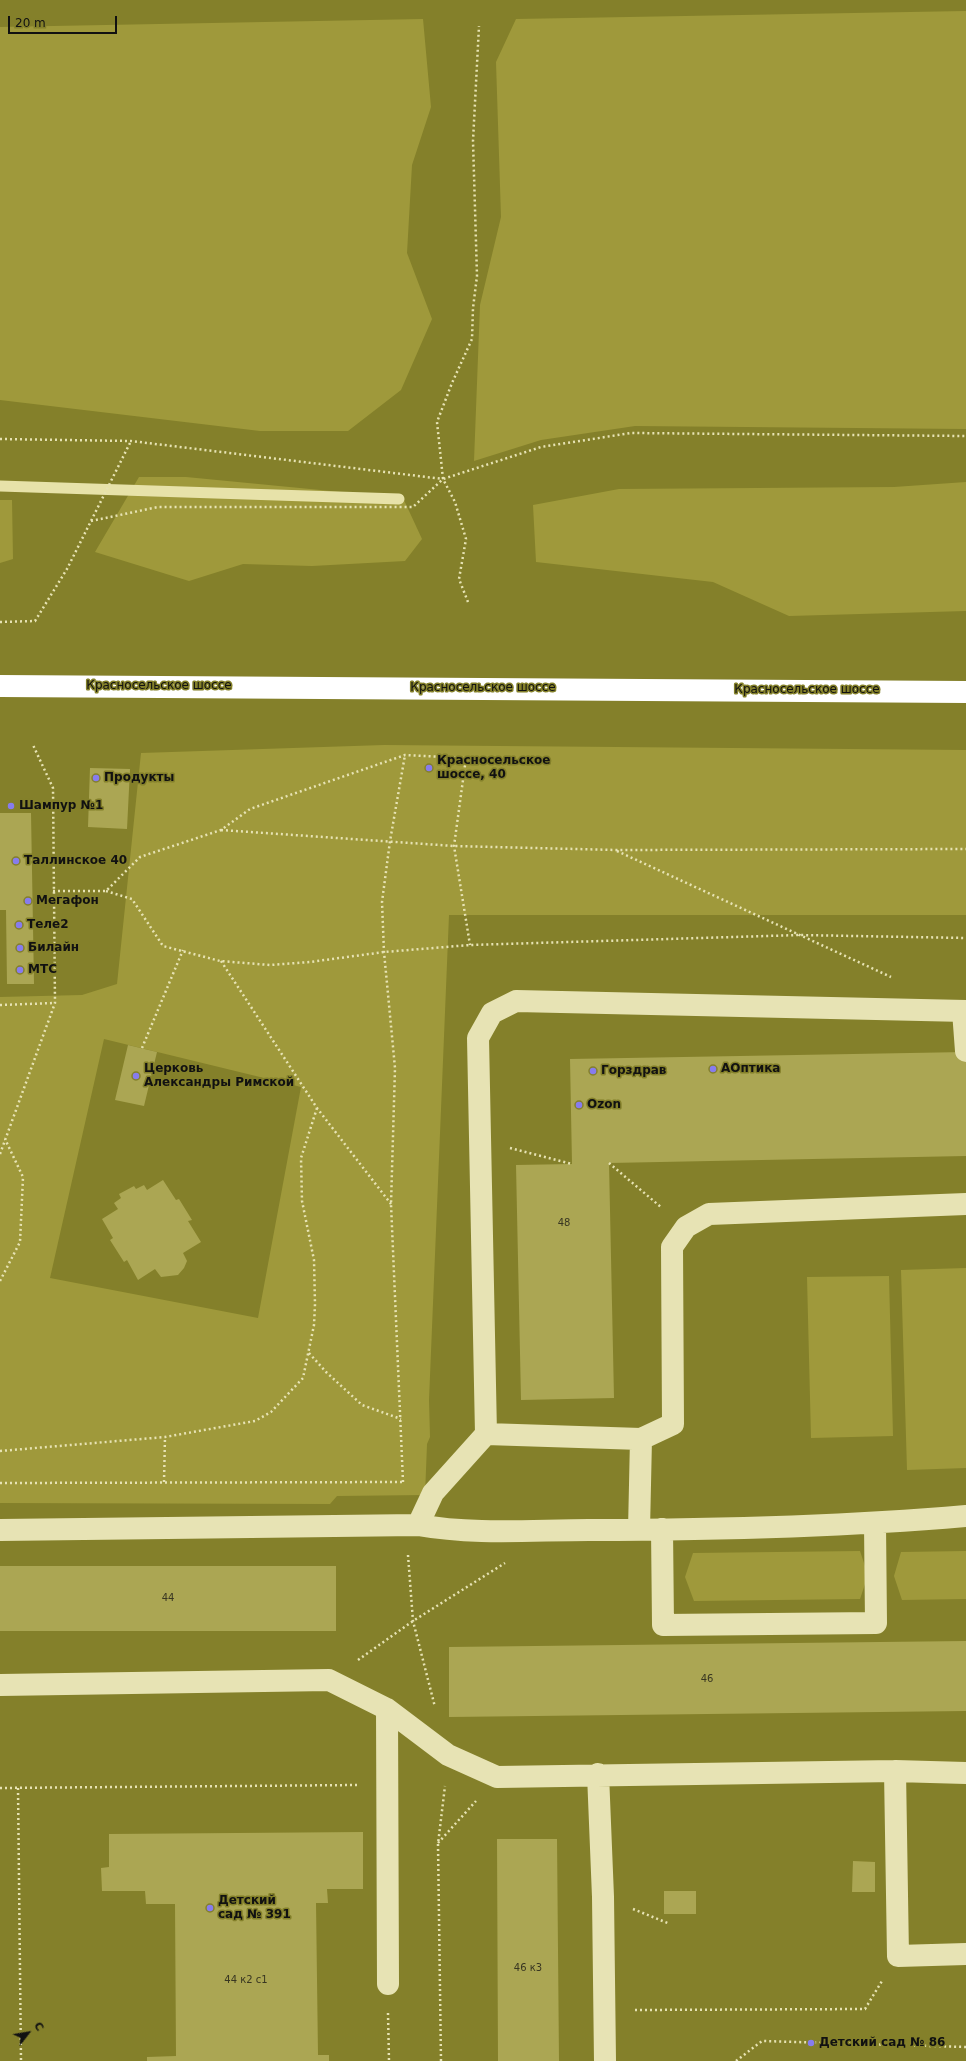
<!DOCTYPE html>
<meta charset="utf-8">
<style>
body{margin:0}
#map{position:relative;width:966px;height:2061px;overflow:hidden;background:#84802a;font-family:"DejaVu Sans",sans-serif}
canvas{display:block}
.north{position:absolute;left:8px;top:2013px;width:40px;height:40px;-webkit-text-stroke:3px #84802a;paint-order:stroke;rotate:59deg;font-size:11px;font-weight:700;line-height:16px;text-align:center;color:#111}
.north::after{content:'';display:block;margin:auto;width:14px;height:18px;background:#111;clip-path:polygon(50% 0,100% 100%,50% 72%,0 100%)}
.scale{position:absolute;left:8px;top:16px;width:109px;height:18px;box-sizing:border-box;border:2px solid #111;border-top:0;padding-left:5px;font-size:12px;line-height:14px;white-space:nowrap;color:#111;-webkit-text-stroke:3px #84802a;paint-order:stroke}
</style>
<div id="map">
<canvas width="966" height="2061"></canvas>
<div class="north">С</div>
<div class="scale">20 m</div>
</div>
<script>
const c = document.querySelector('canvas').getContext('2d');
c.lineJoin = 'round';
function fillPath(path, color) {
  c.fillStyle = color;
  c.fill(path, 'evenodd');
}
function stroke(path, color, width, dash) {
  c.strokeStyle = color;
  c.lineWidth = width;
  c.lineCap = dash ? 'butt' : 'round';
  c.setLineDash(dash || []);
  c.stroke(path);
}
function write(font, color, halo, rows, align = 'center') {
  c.font = font + ' "DejaVu Sans",sans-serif';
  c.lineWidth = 3;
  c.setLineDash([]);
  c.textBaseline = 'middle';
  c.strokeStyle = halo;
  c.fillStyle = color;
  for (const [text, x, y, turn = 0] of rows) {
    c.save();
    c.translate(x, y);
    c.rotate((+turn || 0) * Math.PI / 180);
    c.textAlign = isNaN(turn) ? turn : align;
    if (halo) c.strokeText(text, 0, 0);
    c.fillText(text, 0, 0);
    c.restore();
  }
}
const green = new Path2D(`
 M966 11V429L635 426 541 440 474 461 480 305 501 217 496 62 516 19Z
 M423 19 431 107 412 165 407 253 432 319 401 390 348 431H260L0 400V27Z
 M139 477H186L403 498 422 539 405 561 312 566 243 564 189 581 95 552Z
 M966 482V611L789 616 713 582 536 562 533 505 619 489 894 487Z
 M0 500H12L13 559 0 563Z
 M384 745 966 750V915H449L429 1400 430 1437 427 1444 425 1495 337 1496 330 1504 0 1503V997L82 995 117 984 141 753ZM104 1039 301 1087 258 1318 50 1278Z
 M966 1268V1468L907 1470 901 1270Z
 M889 1276 893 1436 811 1438 807 1277Z
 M860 1551 868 1575 860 1599 694 1601 685 1577 693 1553Z
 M966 1551V1599L902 1600 894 1576 901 1552Z`);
const stream = new Path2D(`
 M0 486 399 499`);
const building = new Path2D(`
 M90 768 130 769 127 829 88 827Z
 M0 813H31L34 984H7L6 910H0Z
 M128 1045 157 1052 144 1106 115 1100Z
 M966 1052V1156L609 1163 614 1398 521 1400 516 1165 572 1164 570 1059Z
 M163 1180 176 1200 179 1199 192 1220 188 1221 201 1242 183 1253 187 1261 184 1268 178 1275 161 1277 155 1269 138 1280 127 1260 124 1262 110 1240 113 1238 102 1219 118 1209 114 1203 121 1198 119 1194 134 1186 136 1189 144 1185 147 1190Z
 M0 1566H336V1631H0Z
 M966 1641V1711L449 1717V1647Z
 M363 1832V1889H327L328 1903H316L318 2055H329V2061H147V2057L176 2056 175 1904H146L145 1891H102L101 1868 109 1867V1834Z
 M497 1839H557L559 2061H498Z
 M853 1861 875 1862V1892H852Z
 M664 1891H696V1914H664Z`);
const path = new Path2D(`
 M0 439 131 441 443 479
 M91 521 158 507H413L443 479 541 447 631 433 966 436
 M468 602 459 579 466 539 455 502 443 479 437 422 452 383 472 339 473 308 477 276 473 141 479 26
 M0 622 35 621 67 569 131 441
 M221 830 454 846 616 850 966 849
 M617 851 891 977
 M53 891H106L140 857 221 830 250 809 405 755 466 758 454 846 470 945
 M106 891 132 899 163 946 220 961 270 965 310 962 384 952 470 945 799 935 966 938
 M221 961 317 1108 391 1204
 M0 1005 55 1003
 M142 1048 183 950
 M510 1148 572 1164
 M0 1154 55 1003 53 788 33 745
 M609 1163 662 1208
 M0 1281 20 1242 23 1177 5 1139
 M309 1353 326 1372 362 1405 401 1419
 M0 1451 165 1437 255 1421 271 1412 303 1378 314 1325 315 1304 314 1260 302 1201 301 1158 317 1108
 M164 1482 165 1437
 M403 1482 391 1204 395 1068 384 952 382 902 390 841 405 755
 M0 1483 403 1482
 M408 1555 413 1621 435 1707
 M358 1660 413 1621 505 1563
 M0 1788 357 1785
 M18 1788 21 2061
 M438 1843 476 1801
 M633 1909 670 1924
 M635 2010 865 2009 882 1981
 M388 2013 389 2061
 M441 2061 438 1844 445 1786
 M736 2061 762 2041 966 2047`);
const lane = new Path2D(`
 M963 1011 966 1051
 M966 1011 516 1001 492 1013 478 1038 486 1434 641 1439 673 1424 672 1247 686 1227 709 1214 966 1204
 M418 1525 433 1493 486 1434
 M662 1529 663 1625 876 1623 875 1524
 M0 1530 418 1525C474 1535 532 1530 589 1530 715 1530 841 1527 966 1516
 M639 1530 641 1439
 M0 1685 329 1680 387 1709 448 1755 497 1777 895 1771 966 1773
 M387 1709 388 1984
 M895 1771 898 1956 966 1954
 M598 1774 603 1897 605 2061`);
const highway = new Path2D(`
 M0 686 966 692`);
const markers = [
 [429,768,4,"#877ced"],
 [96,778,4,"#877ced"],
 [11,806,4,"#877ced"],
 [16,861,4,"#877ced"],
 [28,901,4,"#877ced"],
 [19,925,4,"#877ced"],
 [20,948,4,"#877ced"],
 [20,970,4,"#877ced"],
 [713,1069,4,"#877ced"],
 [593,1071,4,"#877ced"],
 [136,1076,4,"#877ced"],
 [579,1105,4,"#877ced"],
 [210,1908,4,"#877ced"],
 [811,2043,4,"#877ced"]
];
const numberNames = [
 ["48",564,1223],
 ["44",168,1598],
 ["46",707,1679],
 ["46 к3",528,1968],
 ["44 к2 с1",246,1980]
];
const streetNames = [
 ["Красносельское шоссе",159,686],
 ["Красносельское шоссе",483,688],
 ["Красносельское шоссе",807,690]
];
const poiNames = [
 ["Красносельское",437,761],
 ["шоссе, 40",437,775],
 ["Продукты",104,778],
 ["Шампур №1",19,806],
 ["Таллинское 40",24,861],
 ["Мегафон",36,901],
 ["Теле2",27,925],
 ["Билайн",28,948],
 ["МТС",28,970],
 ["Церковь",144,1069],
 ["Александры Римской",144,1083],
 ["АОптика",721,1069],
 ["Горздрав",601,1071],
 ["Ozon",587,1105],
 ["Детский",218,1901],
 ["сад № 391",218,1915],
 ["Детский сад № 86",819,2043]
];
fillPath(green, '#9f993b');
stroke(stream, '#e7e2a9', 11);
fillPath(building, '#aba653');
stroke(path, '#e7e3b4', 2.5, [2, 3]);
stroke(lane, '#e7e3b4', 22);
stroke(highway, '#fff', 22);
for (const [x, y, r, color] of markers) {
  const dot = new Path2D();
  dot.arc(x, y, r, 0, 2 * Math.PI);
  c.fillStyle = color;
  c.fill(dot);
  stroke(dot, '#84802a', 1.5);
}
write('10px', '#383622', null, numberNames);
write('12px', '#111', '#84802a', streetNames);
write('bold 12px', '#111', '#84802a', poiNames, 'left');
</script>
